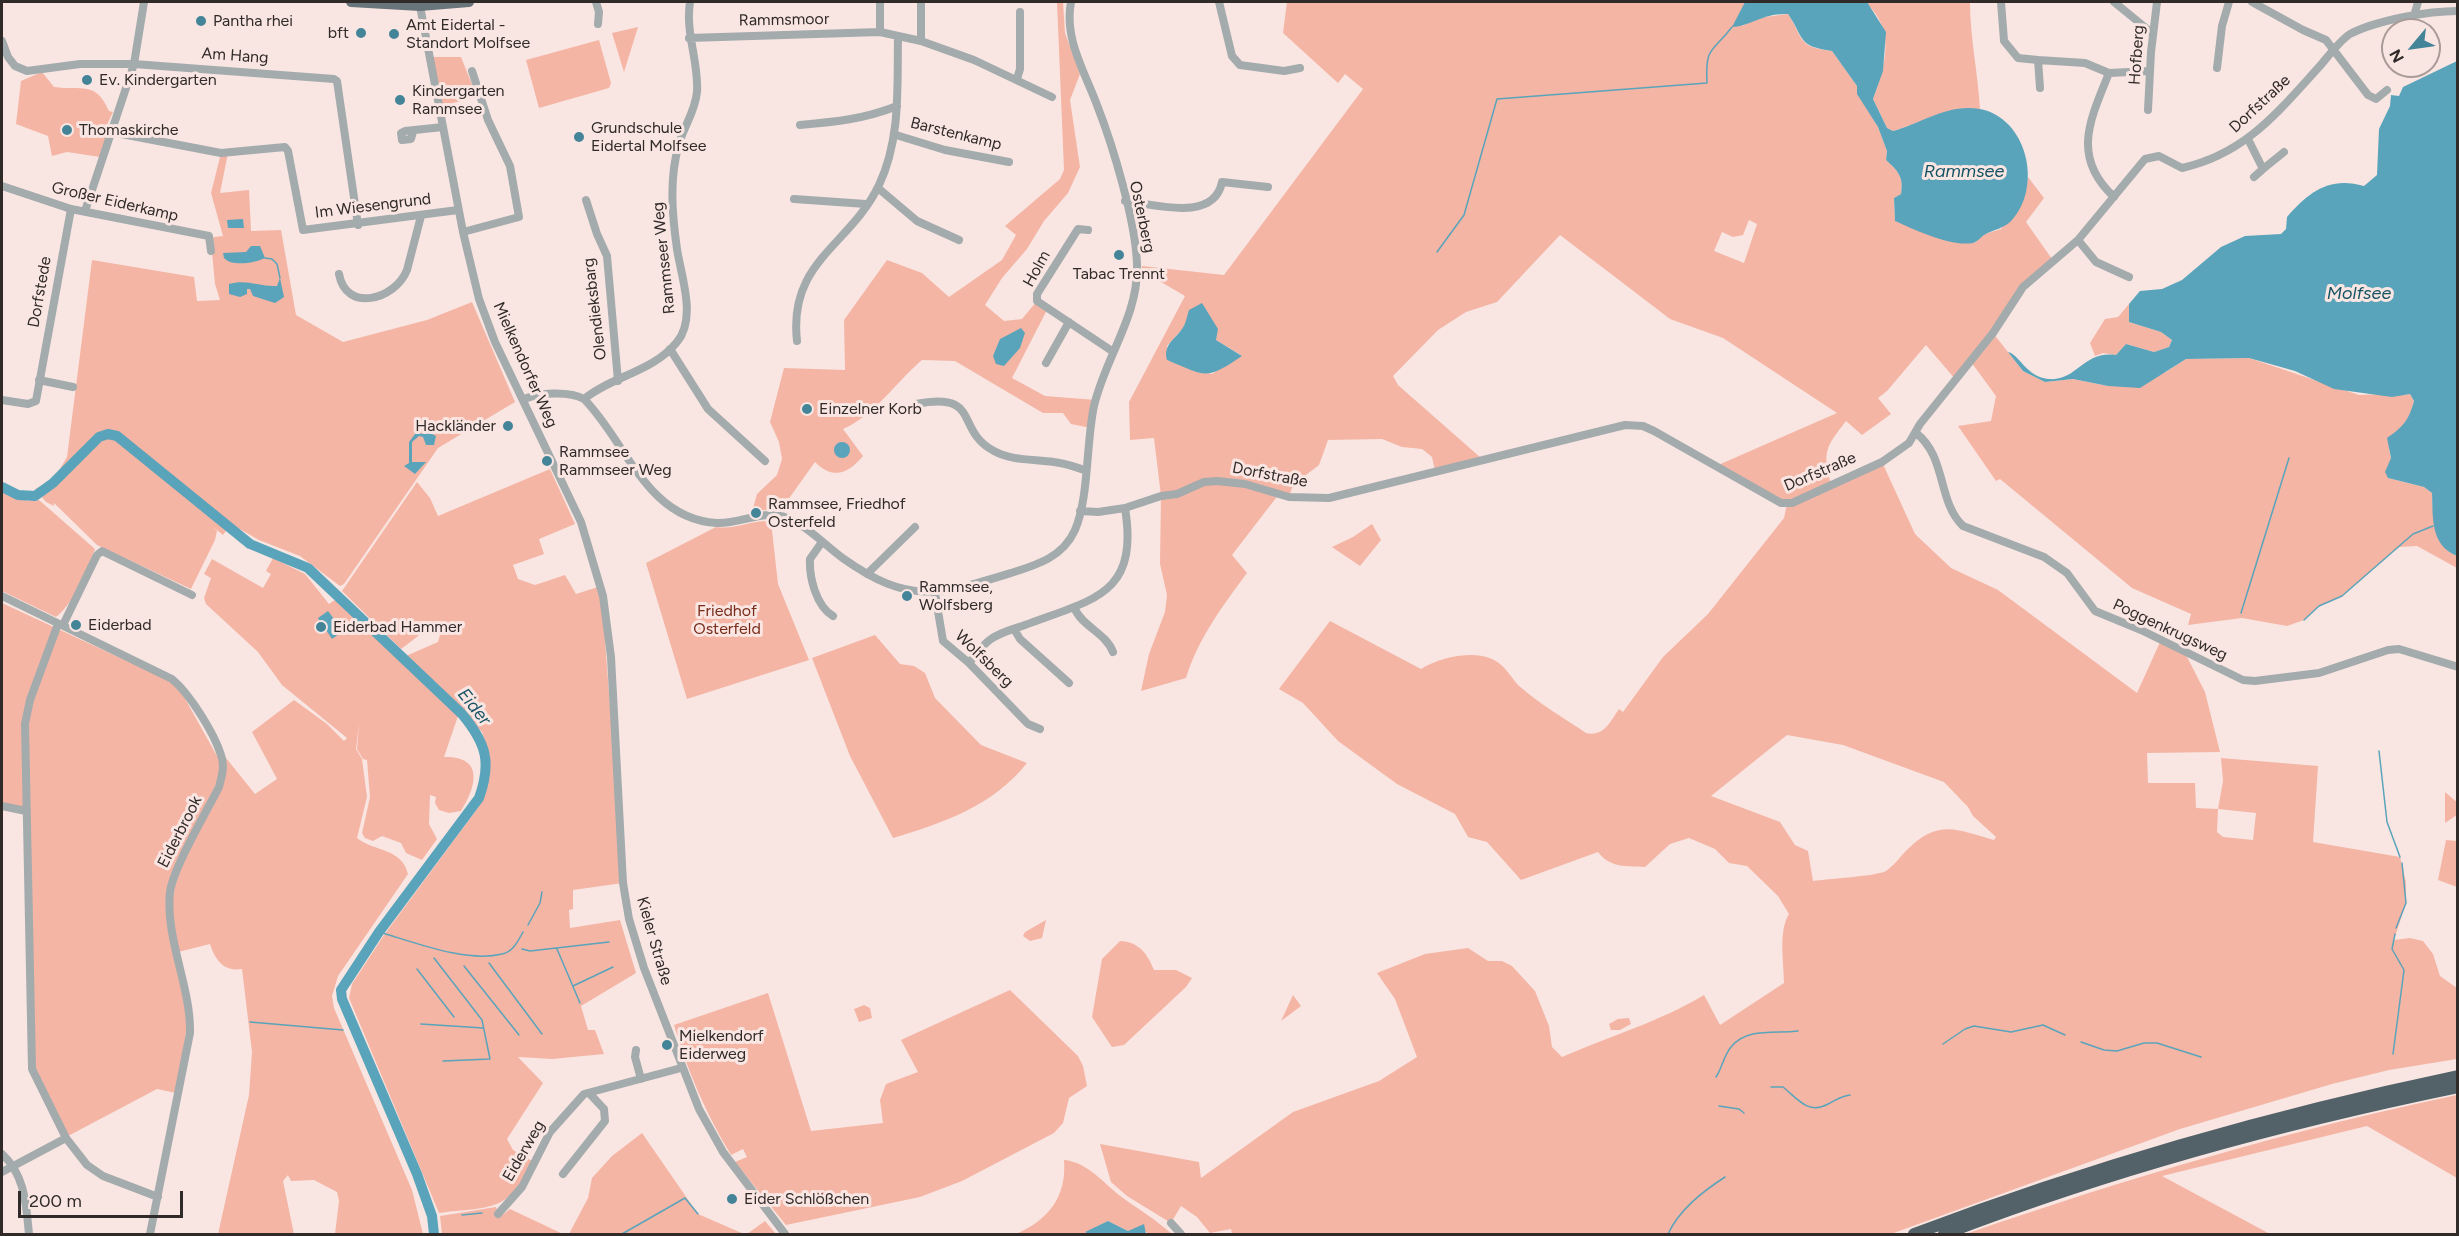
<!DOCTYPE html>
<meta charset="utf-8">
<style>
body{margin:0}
#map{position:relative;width:2459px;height:1236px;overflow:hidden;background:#f9e6e2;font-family:Figtree,sans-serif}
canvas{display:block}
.frame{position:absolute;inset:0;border:3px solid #302a28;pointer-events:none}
.north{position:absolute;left:2381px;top:18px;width:60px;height:60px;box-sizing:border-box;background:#f9e6e2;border:2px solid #a99b98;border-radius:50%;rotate:241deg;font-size:16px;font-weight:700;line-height:24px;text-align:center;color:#302a28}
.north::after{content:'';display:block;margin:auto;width:21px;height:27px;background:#448498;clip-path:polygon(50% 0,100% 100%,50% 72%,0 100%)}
.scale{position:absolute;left:18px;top:1191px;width:165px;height:27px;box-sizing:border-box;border:3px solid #302a28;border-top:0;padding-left:8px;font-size:18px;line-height:21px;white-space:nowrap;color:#302a28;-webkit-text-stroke:4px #f9e6e2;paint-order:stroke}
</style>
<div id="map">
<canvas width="2459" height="1236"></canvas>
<div class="frame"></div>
<div class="north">N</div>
<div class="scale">200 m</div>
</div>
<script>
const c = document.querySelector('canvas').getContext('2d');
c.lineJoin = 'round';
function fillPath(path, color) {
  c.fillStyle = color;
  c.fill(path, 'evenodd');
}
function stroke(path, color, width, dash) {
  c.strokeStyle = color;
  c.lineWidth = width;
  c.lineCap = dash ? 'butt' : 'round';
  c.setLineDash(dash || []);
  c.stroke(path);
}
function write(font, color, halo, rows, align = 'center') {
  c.font = font + ' Figtree,sans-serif';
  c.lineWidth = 6;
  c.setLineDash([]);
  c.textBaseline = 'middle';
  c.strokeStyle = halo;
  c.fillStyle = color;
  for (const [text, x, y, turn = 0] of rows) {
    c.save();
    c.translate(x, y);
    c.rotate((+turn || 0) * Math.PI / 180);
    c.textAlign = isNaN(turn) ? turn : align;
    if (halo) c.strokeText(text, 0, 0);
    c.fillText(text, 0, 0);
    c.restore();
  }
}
const green = new Path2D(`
 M1057 2H1063L1065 33 1080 74 1070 100 1080 167 1068 193 1044 221 1027 249 1002 278 985 305 1004 321 1022 319 1037 301 1048 308 1012 378 1045 396 1096 400 1091 428 1071 424 1063 413H1043L955 361 922 360C896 382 875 415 843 429L863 456C848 474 833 480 815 462L780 511 761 510 752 512 757 494 777 475 782 459 779 442 770 422 784 368 845 370 844 320 887 260 922 273 949 297 1002 260 1016 235 1005 226 1060 179 1064 170Z
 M1287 2H1745L1742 26 1757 18 1788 14C1804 39 1797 47 1832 51L1857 86 1858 94 1878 127 1887 151 1886 160C1898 171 1904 177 1901 194L1894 198 1895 221 1974 243 1985 234 2001 229 2026 191 2028 177 2044 198 2026 222 2052 259 2032 277 1993 333 2023 371 2045 382 2073 379 2108 386 2166 372 2186 359 2249 358 2359 395C2377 393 2393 397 2410 394L2414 401 2410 416 2389 449 2391 458 2388 478 2424 487 2432 493C2433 515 2433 546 2457 556V568L2417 546 2399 547 2342 596 2319 606 2304 620 2287 626 2242 618 2188 625 2191 614 2132 588 2000 479 1996 481 1958 426 1991 421 1996 396 1971 362 1956 380 1926 345 1887 391 1878 398 1891 414 1862 435 1846 421C1826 447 1822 451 1831 484L1882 462 1915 534 1951 568 1998 590 2137 693 2161 640 2185 653 2205 692 2220 752 2147 753 2148 783H2195L2196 808 2218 809 2223 781 2221 758 2318 766 2313 842 2400 857 2406 882V903L2394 940 2410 938 2423 941 2433 954 2440 976 2457 988V1059L2389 1070 2332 1084 2180 1129 1891 1234H1232L1231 1229 1210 1233 1197 1217 1181 1206 1171 1223 1127 1196 1111 1182 1100 1144 1199 1162 1201 1178 1293 1112 1379 1081 1417 1057 1395 999 1377 973 1425 954 1468 948 1488 961H1502L1512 966 1535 991 1549 1026 1552 1047 1562 1057C1610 1036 1659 1022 1704 995L1720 1025 1784 983C1784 962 1778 932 1789 914L1778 896 1747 866 1729 863 1715 849 1689 838 1670 844 1645 867C1626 866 1610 868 1598 852L1521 880 1487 842 1468 837 1455 814 1397 784 1338 741 1303 703 1279 689 1330 621 1421 669C1439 658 1472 650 1492 659 1504 664 1510 676 1518 685 1538 703 1564 718 1586 733 1604 737 1610 722 1619 709L1623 712 1663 657 1708 614 1784 518 1787 504 1716 466 1837 413 1723 338 1670 319 1560 235 1497 302 1466 312 1438 330 1393 376 1398 385 1481 458 1435 471 1432 457 1422 449 1402 447 1382 439 1328 440 1319 465 1293 485 1289 497 1279 494 1232 555 1247 573C1222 607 1199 637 1186 678L1141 691 1149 654 1165 612 1167 595 1160 564 1161 496 1154 438 1130 440 1129 402 1185 296 1144 272H1141L1142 266 1224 275 1363 89 1345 74 1338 83 1283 33ZM1749 220 1757 224 1744 263 1714 251 1722 232 1733 237 1743 235ZM1184 327 1216 340 1241 355 1212 374 1167 360V346ZM1787 735 1843 745 1944 782 1968 807 1973 816 1996 837 1994 840C1957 830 1940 819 1909 848 1901 855 1895 865 1886 871 1877 876 1827 879 1813 881L1808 851 1795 845 1780 822 1711 796ZM2218 809 2256 813 2253 840 2223 837 2217 832Z
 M1865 2H1970C1970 38 1978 73 1980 109 1941 108 1927 121 1893 131L1887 128 1873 99C1886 64 1896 30 1865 2Z
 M638 27 624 72 612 33Z
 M599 40 611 83 609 88 539 108 526 60Z
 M432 57H461L477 97 441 106Z
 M42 72 54 87C82 91 95 80 109 111L113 112 104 131 109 132 100 157 67 152 52 156 48 136 16 124 21 81Z
 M221 153H228L220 193 249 190 251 231 281 230 296 315 343 342 427 320 472 302 515 402 438 448 344 584 340 586 300 556 259 540 231 524 223 535 213 527 217 531 215 540 191 589 97 545 54 503V506L46 502 35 489 54 479 67 457 92 260 194 277 197 301 220 300 215 284 211 241 214 237 223 236 211 193Z
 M2129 304V322L2161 332 2172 340 2169 347 2154 352 2126 344 2116 355 2103 353 2095 356 2090 343 2105 319 2118 317Z
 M550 469 575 524 539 539 544 554 513 565 518 579 535 585 565 575 576 594 601 586 623 883 573 890V909L569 910 570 928 620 920 636 973 581 1006 588 1030H595L604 1054 552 1059 518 1057 543 1083 507 1139 513 1150 532 1161C508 1214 491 1206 439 1213L349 998 352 984 384 935 480 805 489 777V756L482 732 406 656 438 642 440 635 434 624 401 649 342 591 417 482 430 498 438 516Z
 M2 491 28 501 39 500 95 549C86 571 75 602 56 617L2 591Z
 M771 521 778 584 809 660 687 699 646 563 716 527C736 530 750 520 771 521Z
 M1372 524 1381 540 1360 566 1332 547 1353 537Z
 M273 558 305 574 329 604 335 600 458 716 444 757C484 756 477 786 461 811L449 813 439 810 435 803 436 797 430 795 429 824 437 839 422 860 406 853 401 843 382 836 373 841 365 838 362 833 370 797 367 760 363 759 357 749 359 723 356 749 362 759 367 797 357 838C375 852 402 848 408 874L338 976 332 996 334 1008 412 1190 423 1234H335L339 1201 337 1192 314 1180 291 1181 288 1175 283 1181 294 1234H218L249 1095 252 1052 242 969C224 972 215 960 210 944L174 953 188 1022 176 1093 157 1089 68 1136 35 1074 28 810 2 804V603L170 681 183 695 217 756 226 758 255 794 277 779 252 732 294 700 327 724 344 741 347 738 282 685 258 652 206 604 204 598 211 578 204 574 212 559 263 588 271 574 266 571Z
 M875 635 900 664 914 666 925 673 935 698 981 745 1027 763C993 806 943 823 893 838L850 756 812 658Z
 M2445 792 2458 803 2457 815 2445 823Z
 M2446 840 2457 841V887L2438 880Z
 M1046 920 1042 938 1030 941 1023 936 1025 932Z
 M1120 941C1139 942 1147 953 1154 970H1176L1192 978 1186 987 1124 1045 1112 1047 1092 1017 1102 959Z
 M1010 990 1078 1056 1083 1066 1087 1086 1069 1098 1063 1123 1054 1133 962 1181 920 1197 786 1225 735 1162 747 1157 743 1149 731 1155C706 1114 687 1070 674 1025L768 993 811 1131 883 1123 880 1100 886 1084 918 1072 901 1040Z
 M1293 995 1301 1006 1281 1021Z
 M864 1005 870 1008 872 1018 859 1022 854 1009Z
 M1629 1018 1631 1024 1620 1030H1611L1609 1024 1618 1019Z
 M2457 1095V1178L2367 1126 2162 1176 2270 1234H1966C2127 1178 2290 1130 2457 1095Z
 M642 1133 698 1214 744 1234H569L588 1198 592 1178 612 1156Z
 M1064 1160C1088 1162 1104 1184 1123 1198 1140 1210 1156 1220 1172 1234H1146L1147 1232 1128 1231 1108 1221 1086 1232 1089 1234H1016C1048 1220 1067 1197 1064 1160Z
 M496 1207 500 1217 510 1209 563 1234H442L440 1216Z
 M765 1221 776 1234H747Z`);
const water = new Path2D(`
 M1745 2H1867L1886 32 1883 71 1873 99 1887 128 1893 131C1922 123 1948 103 1980 109 2027 118 2043 186 2012 220 2004 229 1994 229 1984 235 1981 237 1977 242 1973 243 1951 247 1915 230 1895 221L1894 198 1901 194C1904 177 1898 171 1886 160L1887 151 1878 127 1857 94V86L1832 51C1797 46 1805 39 1788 14 1762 13 1752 26 1732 27Z
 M2457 61V556C2430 545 2433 517 2432 493L2424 487 2388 478 2385 472 2391 458 2387 438C2403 427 2409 420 2414 401L2410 394 2392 397 2334 389 2295 371 2249 358 2186 359 2140 388 2108 386 2073 379 2045 382 2023 371 2008 352C2018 354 2026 374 2043 378 2076 386 2081 350 2116 355L2126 344 2154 352 2169 347 2172 340 2161 332 2129 322V304L2140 291 2162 289 2182 280 2221 247 2245 236 2281 234 2286 229 2287 217C2309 192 2329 176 2364 186L2377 175 2379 129 2390 106 2391 95 2399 96 2403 87Z
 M243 219 244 228H228L227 220Z
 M251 246H260L265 258C255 263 232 267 224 258L223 253 246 252Z
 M280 278 284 297 275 303 253 296 250 289H247V294L240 297 229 294V284C246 279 260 287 277 286Z
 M1202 303 1218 329 1216 340 1242 356C1205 381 1206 376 1167 360 1163 345 1174 340 1182 329 1186 324 1187 316 1189 310Z
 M1021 328 1025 333 1020 348 1004 366 996 364 993 356 1000 339Z
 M430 433 436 436 434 445H426L423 437 419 436 412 442V462H426L415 474 404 466 409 463V442L415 434Z
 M834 450a8 8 0 1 1 16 0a8 8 0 1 1-16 0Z
 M328 611 343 631 332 639 318 618Z
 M1108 1221 1128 1231 1144 1224 1146 1234H1089L1085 1232Z`);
const stream = new Path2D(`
 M1437 252 1464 215 1497 99 1707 83C1705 46 1712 53 1732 27
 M265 258 272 259 277 264 280 278
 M2 503V510
 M2241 613 2289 458
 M2304 620 2319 606 2342 596 2413 534 2433 526
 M2379 751 2387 822 2400 857
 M528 925 540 903 542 892
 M2396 928 2406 903 2402 863
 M379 932C414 942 466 963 502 954 513 952 518 941 523 932
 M522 949 530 951 609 942
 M557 949 580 1003
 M434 958 482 1020 490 1059 443 1061
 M489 963 542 1034
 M464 966 519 1035
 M417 969 454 1017
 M573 986 613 967
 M250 1022 343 1030
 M421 1024 483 1028
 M2081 1042 2104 1050 2117 1051 2144 1043H2157L2201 1057
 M1943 1044 1965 1029 1974 1026 2011 1032 2043 1025 2065 1035
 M2393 1054 2404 970 2392 949 2395 934
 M1716 1077C1722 1068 1724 1055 1731 1047 1747 1027 1776 1034 1798 1031
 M1771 1087H1783C1798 1099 1808 1115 1828 1104 1836 1100 1841 1096 1850 1095
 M1719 1106 1739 1109 1744 1113
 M462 1215 482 1213
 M622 1234 685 1198 698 1214
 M1668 1234C1679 1210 1702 1192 1725 1177`);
const river = new Path2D(`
 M2 487 18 495 35 496 53 483 99 437 108 434 117 436 250 544 308 568 462 714C486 743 492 762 479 798L379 932 341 990 342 999 417 1174 432 1216 434 1234`);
const minor = new Path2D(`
 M596 2 599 12 598 24
 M921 2V41
 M1219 2 1232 56 1240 65 1284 71 1300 68
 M2001 2 2004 41 2018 58 2038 60 2040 88
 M2114 2 2152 33
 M2252 2 2303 30 2326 40 2368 95 2376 99 2387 90
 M420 6 463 232 479 299 495 342 581 522 603 596 611 657 623 883 629 919 644 968 699 1109 723 1152 785 1234
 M2414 16 2418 2
 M880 32V2
 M689 38 880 32 921 41 974 60 1052 97
 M2 41 8 57 15 66 27 71 80 64H134L334 79 337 81 358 225
 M2038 60 2085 63 2109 73 2150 71
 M2217 68 2222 26 2229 2
 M2109 73C2090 120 2071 157 2114 197
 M1017 79 1020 69V12
 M2148 110 2151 52 2157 2
 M800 125C834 122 865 119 897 106
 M111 132 221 153 285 147 288 151 303 230 458 210
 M413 132 411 139 402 140 401 133 405 131 443 127
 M896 135 945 150 1009 162
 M2248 139 2263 169 2284 152
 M2254 177 2263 169
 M2 186 71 209 209 236 211 251
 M878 188 917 221 959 240
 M794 199 866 204
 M586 200 597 234 607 256 618 381
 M1125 201C1154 204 1214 223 1222 182L1268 187
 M85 211 134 64 144 2
 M1088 230 1078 229 1037 294V301L1112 351
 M463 232 519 217 510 166 488 120 472 71
 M2078 240 2096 262 2129 277
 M339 274C346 313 395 300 407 270L421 216
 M797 341C788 261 850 246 879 185 901 138 897 88 898 37
 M670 349 708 409 765 461
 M1046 363 1069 322
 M39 380 73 387
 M584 399C612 376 653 372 677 342 697 318 681 276 677 249 672 214 669 178 679 144 684 126 695 112 697 92 699 62 685 33 690 2
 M2 400 28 404 36 401 71 209
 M523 400C537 392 570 391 584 399 626 441 646 519 717 523 744 524 767 506 794 521 813 531 827 547 844 559 909 605 940 595 1011 573 1037 565 1063 557 1075 530 1089 498 1086 443 1094 406 1105 358 1139 315 1137 265 1136 222 1113 146 1097 105 1084 70 1064 39 1071 2
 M916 404C982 391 954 430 994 451 1012 461 1034 459 1054 462 1064 463 1075 467 1085 470
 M1916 433C1947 457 1937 501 1963 526L2044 557 2067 573 2095 611 2141 630 2243 680 2255 681 2319 673 2388 650 2399 649 2458 667
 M1080 511 1098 512 1125 508 1161 496 1177 494 1204 482 1217 481 1245 484 1289 497 1329 498 1625 425 1643 426 1654 431 1781 503H1792L1882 462 1909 443 1920 424 1993 333 2023 287 2078 240 2145 159 2159 156 2182 168C2245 154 2277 113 2319 67 2328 57 2339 41 2350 34 2377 20 2428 11 2458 11
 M822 542 810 559C809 577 816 606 833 616
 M867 574 915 527
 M935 593 943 641 969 663 1028 724 1040 729
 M2 596 172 679C190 694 214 733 221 755 225 765 222 776 219 787 207 811 173 868 170 892 165 939 191 986 190 1033L150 1234
 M1074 607C1081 626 1106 633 1113 652
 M58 624 30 700 25 724 32 1069 66 1138 87 1165 103 1176 158 1197
 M63 625 97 555 102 551 192 595
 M1014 629 1020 639 1069 683
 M969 663C976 655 982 645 991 639 1001 632 1014 629 1025 625 1094 599 1139 595 1125 508
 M2 806 26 811
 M636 1050 635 1057 641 1079
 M2 1154C25 1175 26 1204 29 1234
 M2 1172 66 1138
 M563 1174 605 1121 604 1109 589 1093
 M498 1214 522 1187 550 1132 584 1094 681 1068
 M1171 1223 1181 1234`);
const major = new Path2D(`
 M351 2 420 6 469 2`);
const highway = new Path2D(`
 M1914 1234C2091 1167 2272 1115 2458 1076
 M1944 1234C2110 1170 2283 1123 2458 1087`);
const markers = [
 [201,21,6,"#448498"],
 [361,33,6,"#448498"],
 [394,34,6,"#448498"],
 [87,80,6,"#448498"],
 [400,100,6,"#448498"],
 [67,130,6,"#448498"],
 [579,137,6,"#448498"],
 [1119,255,6,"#448498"],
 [807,409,6,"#448498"],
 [508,426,6,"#448498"],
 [547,461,6,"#448498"],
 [756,513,6,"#448498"],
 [907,596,6,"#448498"],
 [76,625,6,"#448498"],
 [321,627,6,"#448498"],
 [667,1045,6,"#448498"],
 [732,1199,6,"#448498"]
];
const streetNames = [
 ["Rammsmoor",784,20,-1],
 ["Hofberg",2137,55,-86],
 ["Am Hang",235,56,4],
 ["Dorfstraße",2260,104,-43],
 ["Barstenkamp",956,134,14],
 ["Großer Eiderkamp",115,202,13],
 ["Im Wiesengrund",373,206,-7],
 ["Osterberg",1142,217,78],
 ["Rammseer Weg",664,258,-96],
 ["Holm",1037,269,-61],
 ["Dorfstede",40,292,-80],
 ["Olendieksbarg",595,309,-97],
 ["Mielkendorfer Weg",525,365,66],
 ["Dorfstraße",1820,472,-23],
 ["Dorfstraße",1270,475,11],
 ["Poggenkrugsweg",2170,630,25],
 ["Wolfsberg",984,659,44],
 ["Eiderbrook",180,832,-63],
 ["Kieler Straße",654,941,74],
 ["Eiderweg",524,1151,-60]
];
const poiNames = [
 ["Pantha rhei",213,21],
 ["Amt Eidertal -",406,25],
 ["Standort Molfsee",406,43],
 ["bft",349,33,"right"],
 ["Ev. Kindergarten",99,80],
 ["Kindergarten",412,91],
 ["Rammsee",412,109],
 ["Grundschule",591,128],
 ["Eidertal Molfsee",591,146],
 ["Thomaskirche",79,130],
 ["Tabac Trennt",1119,274,"center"],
 ["Einzelner Korb",819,409],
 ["Hackländer",496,426,"right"],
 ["Rammsee",559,452],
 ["Rammseer Weg",559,470],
 ["Rammsee, Friedhof",768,504],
 ["Osterfeld",768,522],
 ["Rammsee,",919,587],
 ["Wolfsberg",919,605],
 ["Eiderbad",88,625],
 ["Eiderbad Hammer",333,627],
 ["Mielkendorf",679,1036],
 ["Eiderweg",679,1054],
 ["Eider Schlößchen",744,1199]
];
const parkNames = [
 ["Friedhof",727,611],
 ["Osterfeld",727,629]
];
const waterNames = [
 ["Rammsee",1964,172],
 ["Molfsee",2359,294],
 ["Eider",474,707,51]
];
fillPath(green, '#f4b5a5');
fillPath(water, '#5aa4bb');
stroke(stream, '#5aa4bb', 1.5);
stroke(river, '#5aa4bb', 10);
stroke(minor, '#a3abad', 8);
stroke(major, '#68757a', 10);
stroke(highway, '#536268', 12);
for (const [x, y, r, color] of markers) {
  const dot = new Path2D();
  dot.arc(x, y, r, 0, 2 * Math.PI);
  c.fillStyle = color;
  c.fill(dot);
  stroke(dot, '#f9e6e2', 2);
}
write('16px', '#302a28', '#f9e6e2', streetNames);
write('16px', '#302a28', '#f9e6e2', poiNames, 'left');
write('16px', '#782b19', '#f9e6e2', parkNames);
write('italic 18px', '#165465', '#f9e6e2', waterNames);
</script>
